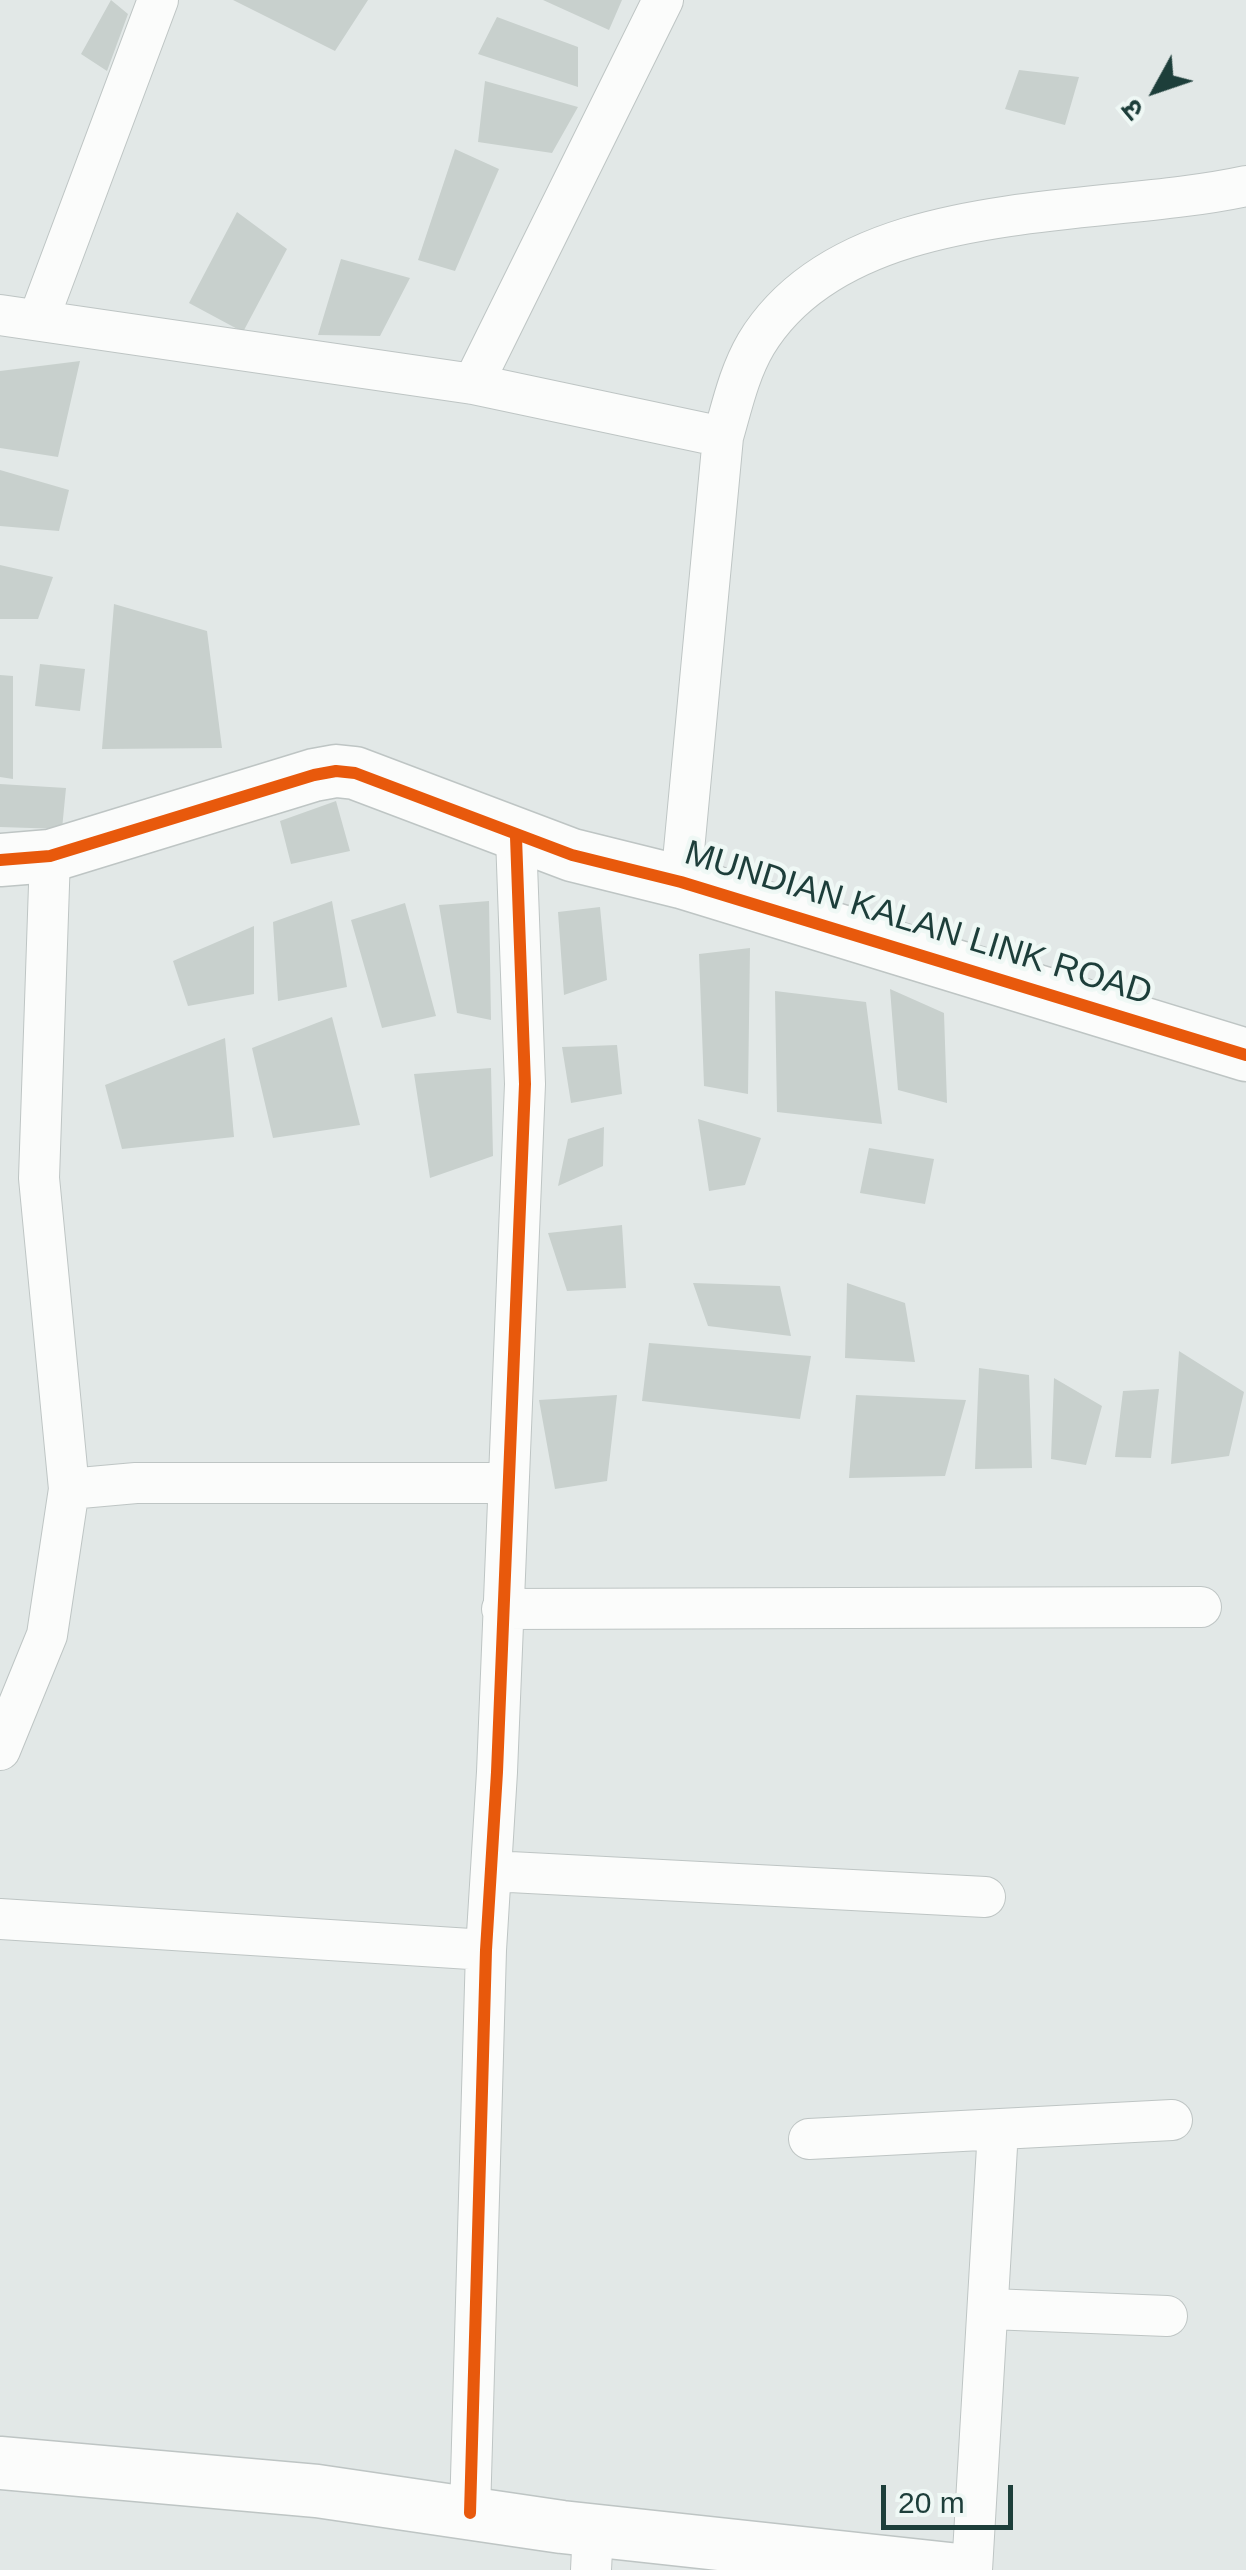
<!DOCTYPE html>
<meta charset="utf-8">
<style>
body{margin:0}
#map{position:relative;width:1246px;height:2570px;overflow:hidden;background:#e2e8e7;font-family:Arial,"Noto Sans Devanagari",sans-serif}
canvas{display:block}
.north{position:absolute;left:1106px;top:40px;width:100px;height:100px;-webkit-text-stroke:8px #eff8f5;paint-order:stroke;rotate:230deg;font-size:28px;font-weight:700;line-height:40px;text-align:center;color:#1d3e3a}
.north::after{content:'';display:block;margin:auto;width:35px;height:45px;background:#1d3e3a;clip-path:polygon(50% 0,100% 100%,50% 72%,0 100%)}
.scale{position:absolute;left:881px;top:2485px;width:132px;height:45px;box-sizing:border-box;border:5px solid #1d3e3a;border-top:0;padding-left:12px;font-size:30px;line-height:35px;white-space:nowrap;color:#1d3e3a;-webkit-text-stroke:8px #eff8f5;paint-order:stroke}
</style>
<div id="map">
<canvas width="1246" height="2570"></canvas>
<div class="north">उ</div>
<div class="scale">20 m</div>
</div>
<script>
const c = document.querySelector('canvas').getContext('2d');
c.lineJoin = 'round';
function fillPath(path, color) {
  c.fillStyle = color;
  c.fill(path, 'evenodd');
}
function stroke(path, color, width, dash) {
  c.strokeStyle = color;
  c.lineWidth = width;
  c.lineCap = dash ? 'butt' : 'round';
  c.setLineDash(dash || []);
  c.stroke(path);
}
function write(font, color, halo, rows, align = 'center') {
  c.font = font + ' Arial,sans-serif';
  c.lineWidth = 9;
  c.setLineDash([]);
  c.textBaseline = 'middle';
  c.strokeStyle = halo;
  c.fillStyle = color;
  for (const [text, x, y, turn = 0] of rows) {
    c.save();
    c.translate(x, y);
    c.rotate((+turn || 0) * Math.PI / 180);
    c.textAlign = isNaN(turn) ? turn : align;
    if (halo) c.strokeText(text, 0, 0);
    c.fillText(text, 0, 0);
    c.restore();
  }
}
const building = new Path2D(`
 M111 0 128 14 107 71 81 54Z
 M233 0H368L335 51Z
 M543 0H622L609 30Z
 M497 17 578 47V87L478 54Z
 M1019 70 1079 77 1065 125 1005 109Z
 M485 81 578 107 552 153 478 142Z
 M455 149 499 169 455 271 418 260Z
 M237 212 287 249 243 332 189 303Z
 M341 259 410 278 380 336 318 335Z
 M80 361 58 457 0 448V371Z
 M0 470 69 490 59 531 0 526Z
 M0 565 53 577 38 619H0Z
 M114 604 207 631 222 748 102 749Z
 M40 664 85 669 80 711 35 706Z
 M0 675 13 676V779L0 777Z
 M0 784 66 788 62 829 0 827Z
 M336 801 350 851 291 864 280 821Z
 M332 901 347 987 278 1001 273 922Z
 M489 901 491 1020 457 1013 439 905Z
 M405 903 436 1016 382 1028 351 920Z
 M600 907 607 980 564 995 558 912Z
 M254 926V994L188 1006 173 961Z
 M750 948 748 1094 704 1086 699 954Z
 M890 989 944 1013 947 1103 898 1090Z
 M775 991 866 1002 882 1124 777 1112Z
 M332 1017 360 1125 273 1138 252 1048Z
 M225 1038 234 1137 122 1149 105 1085Z
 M617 1045 622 1094 571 1103 562 1047Z
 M491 1068 493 1156 430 1178 414 1074Z
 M698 1119 761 1138 745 1185 709 1191Z
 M604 1127 603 1166 558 1186 568 1139Z
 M869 1148 934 1159 925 1204 860 1193Z
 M622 1225 626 1288 567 1291 548 1233Z
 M693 1283 780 1286 791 1336 708 1326Z
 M847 1283 905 1303 915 1362 845 1358Z
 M649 1343 811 1356 800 1419 642 1401Z
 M1179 1351 1244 1392 1229 1456 1171 1464Z
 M979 1368 1029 1375 1032 1468 975 1469Z
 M1054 1378 1102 1406 1086 1465 1051 1459Z
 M1159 1389 1151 1458 1115 1457 1123 1391Z
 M617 1395 607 1481 555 1489 539 1400Z
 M856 1395 966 1400 945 1476 849 1478Z`);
const minor = new Path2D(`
 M0 315 473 384 723 437 681 882
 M39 318 158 0
 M473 384 663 0
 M723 437C732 406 739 373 756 344 847 194 1095 219 1246 186
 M69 1489 136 1483H506
 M502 1609 1201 1607
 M0 1750 47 1635 69 1489 39 1178 50 856
 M491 1871 985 1897
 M0 1919 486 1950
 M809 2139 1172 2120
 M990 2309 1167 2316
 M470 2513 486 1950 497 1772 525 1084 516 837
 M591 2570 593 2529
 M972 2570 998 2130`);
const tertiary = new Path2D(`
 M0 860 50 856 314 775 336 771 355 773 572 855 681 882 1246 1055
 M0 2463 317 2491 562 2527 959 2570`);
const cycleway = new Path2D(`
 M0 860 50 856 314 775 336 771 355 773 572 855 681 882 1246 1055
 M470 2513 486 1950 497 1772 525 1084 516 837`);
const streetNames = [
 ["MUNDIAN KALAN LINK ROAD",918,924,17]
];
fillPath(building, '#c8d0cd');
stroke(minor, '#bec5c4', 42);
stroke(tertiary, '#bec5c4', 55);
stroke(minor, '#fbfcfb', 40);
stroke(tertiary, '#fbfcfb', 52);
stroke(cycleway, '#e8590c', 12);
write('35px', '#1d3e3a', '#eff8f5', streetNames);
</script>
